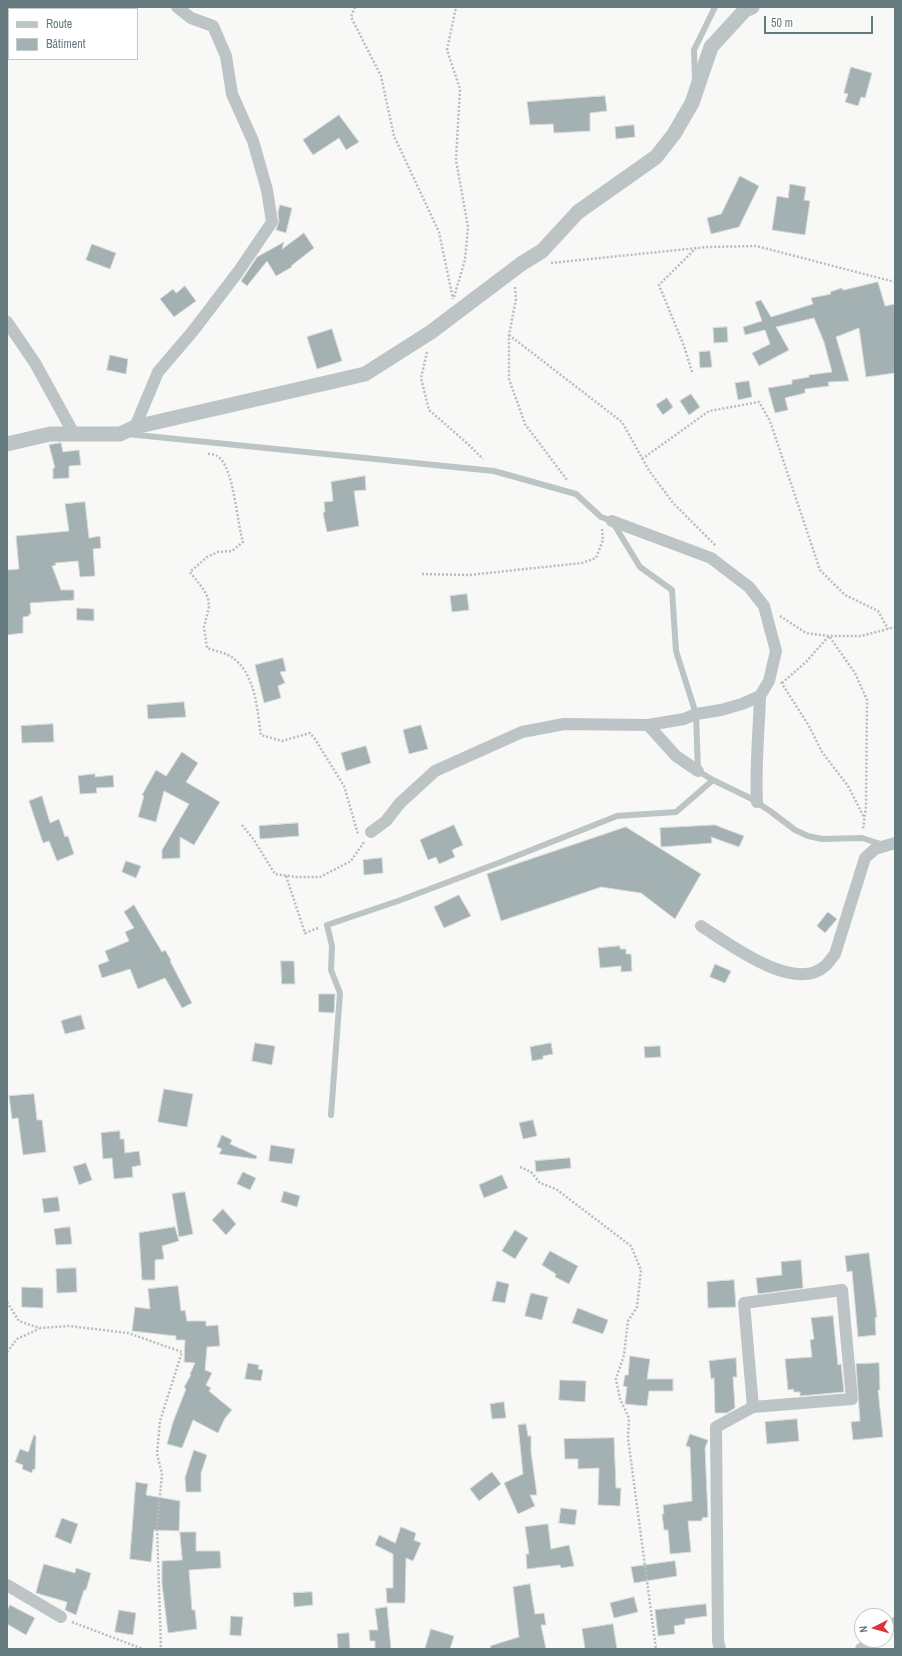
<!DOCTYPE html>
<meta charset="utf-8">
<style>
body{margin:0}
#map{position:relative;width:902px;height:1656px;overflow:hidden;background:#f8f8f6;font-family:"Archivo Narrow",sans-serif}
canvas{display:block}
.frame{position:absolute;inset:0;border:8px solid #657a7f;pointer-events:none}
.legend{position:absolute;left:8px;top:8px;width:130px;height:52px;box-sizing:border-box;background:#fff;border:1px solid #c1cacc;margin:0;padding:5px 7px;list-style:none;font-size:12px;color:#657a7f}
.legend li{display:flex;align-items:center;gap:8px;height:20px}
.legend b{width:20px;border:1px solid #c1cacc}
.north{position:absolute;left:854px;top:1608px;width:40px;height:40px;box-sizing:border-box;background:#fff;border:1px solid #c1cacc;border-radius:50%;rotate:264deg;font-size:11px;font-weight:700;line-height:16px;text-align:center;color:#657a7f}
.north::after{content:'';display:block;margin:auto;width:14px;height:18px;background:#da3436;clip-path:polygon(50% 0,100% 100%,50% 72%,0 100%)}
.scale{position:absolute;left:764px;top:16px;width:109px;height:18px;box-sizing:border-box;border:2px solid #657a7f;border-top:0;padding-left:5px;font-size:12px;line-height:14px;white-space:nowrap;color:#657a7f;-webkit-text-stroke:3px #fff;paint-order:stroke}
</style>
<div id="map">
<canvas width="902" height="1656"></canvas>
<div class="frame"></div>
<ul class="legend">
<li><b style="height:5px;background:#bdc4c5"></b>Route</li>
<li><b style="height:11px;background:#a4b1b3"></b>Bâtiment</li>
</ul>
<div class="north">N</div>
<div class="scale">50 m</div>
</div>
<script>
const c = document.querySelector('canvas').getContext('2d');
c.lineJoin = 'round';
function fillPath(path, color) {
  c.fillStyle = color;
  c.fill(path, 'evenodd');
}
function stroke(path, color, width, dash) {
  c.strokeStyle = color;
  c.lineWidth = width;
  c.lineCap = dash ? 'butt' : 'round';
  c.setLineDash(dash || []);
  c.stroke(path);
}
const building = new Path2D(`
 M851 67 872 73 865 98 861 97 858 106 845 102 848 94 844 93Z
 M605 96 607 111 590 113V131L554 133 553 124 530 125 527 102Z
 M339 115 359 142 346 150 339 138 313 155 303 140Z
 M634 125 635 137 616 139 615 127Z
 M740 176 759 186 739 227 711 234 707 218 721 214Z
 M790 184 806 187 804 200 810 201 805 235 772 230 777 196 788 198Z
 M280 205 292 208 286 233 276 230 279 221 278 213Z
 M304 233 314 248 291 266 292 267 276 276 267 261 247 286 241 281 257 257 284 242 282 249Z
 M92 244 116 253 110 269 86 260Z
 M878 282 885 306 895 304V373L866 377 859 328 836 337 849 381 828 382 829 386 805 389V393L785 398 788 410 775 413 768 388 792 384V380L809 377V375L832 372 824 342 814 318 776 327 789 350 759 366 752 353 770 344 765 330 745 335 743 327 762 321 755 302 761 300 771 317 813 304 811 298 831 294 830 292 842 288 843 290Z
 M185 286 196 301 174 317 160 299 173 289 176 293Z
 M727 327 728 342 714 343 713 328Z
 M332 329 342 361 317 369 307 337Z
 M710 351 712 367 700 368 699 352Z
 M110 355 128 359 126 374 107 370Z
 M749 381 752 397 738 400 735 383Z
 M691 394 700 407 689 415 680 401Z
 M667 398 673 407 663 415 656 405Z
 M61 443 63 452 79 450 81 465 69 466V478L53 479V468H55L49 445Z
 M365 476 366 490 354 491 359 526 327 532 323 513 325 512 324 502 333 501 331 482Z
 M85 502 89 538 100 536 101 548 93 549 95 576 80 577 78 561 55 563 56 565 52 566 61 590H74V600L30 603 31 614H29V616L23 617V633L7 635V570L19 569 16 536 69 531 65 504Z
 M467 594 469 610 452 612 450 596Z
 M77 608 94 609V621L77 620Z
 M283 658 286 671 280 672 285 683 278 686 281 698 264 703 255 665Z
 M184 702 186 717 148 719 147 705Z
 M53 724 54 742 22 743 21 726Z
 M421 725 428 749 409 754 403 730Z
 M366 746 371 763 346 771 341 753Z
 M182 752 198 763 186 782 220 802 194 845 180 837V858L162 859V850L189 804 164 791 156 822 138 817 144 796 142 795 156 770 166 776Z
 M95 774V777L113 775 114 787 96 788 97 793 80 794 78 776Z
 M42 796 50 823 59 819 65 837 68 836 74 854 57 861 49 841 43 843 29 801Z
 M298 823 299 836 260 839 259 826Z
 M454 825 463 845 452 850 455 857 439 864 436 857 428 860 420 840Z
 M715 825 744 836 739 847 711 837 712 843 661 847 660 828Z
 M626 827 701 874 675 919 641 893 601 887 501 921 487 874Z
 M382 858 383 873 364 875 363 860Z
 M126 861 141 866 136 878 122 872Z
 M459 895 471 916 444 928 434 907Z
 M134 905 162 952 165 950 171 960 170 961 192 1003 182 1008 165 978 138 989 130 969 102 978 98 965 109 961 105 951 129 941 125 932 134 928 124 912Z
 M828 912 837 919 825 933 817 926Z
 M620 946V949H626V954H631L632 971 621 972V966L600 968 598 948Z
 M281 961H294L295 984H282Z
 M715 964 731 971 725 983 710 977Z
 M319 994H335L334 1013 319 1012Z
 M81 1015 85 1029 65 1034 61 1021Z
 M255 1043 275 1046 272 1065 252 1061Z
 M551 1043 553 1054 543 1056V1059L532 1061 530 1047Z
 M660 1046 661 1057 645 1058 644 1047Z
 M164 1089 193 1094 187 1127 158 1122Z
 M34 1094 37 1120H42L46 1152 23 1155 18 1118 12 1119 9 1096Z
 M533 1120 537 1136 523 1139 519 1123Z
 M120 1131V1139H124L125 1153 139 1151 141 1165 132 1167 133 1177 114 1179 112 1158 103 1159 101 1133Z
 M222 1135 232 1140 230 1144 257 1156 256 1159 219 1154 222 1149 217 1147Z
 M271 1145 295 1149 292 1164 269 1161Z
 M570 1158 571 1168 536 1172 535 1161Z
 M86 1163 92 1180 79 1185 73 1167Z
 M243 1172 256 1178 250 1190 237 1184Z
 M502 1175 508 1188 484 1198 479 1185Z
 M284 1191 300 1196 297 1207 281 1202Z
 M185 1192 193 1234 179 1237 172 1194Z
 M58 1197 60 1211 44 1213 42 1199Z
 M223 1209 236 1224 226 1235 212 1220Z
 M70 1227 72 1244 56 1245 54 1229Z
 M175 1227 179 1241 162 1246 164 1259 155 1260V1280H142L139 1233Z
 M515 1230 528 1238 515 1259 502 1251Z
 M550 1251 578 1266 569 1284 555 1277 556 1274 542 1265Z
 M869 1253 877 1317 875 1318 876 1335 858 1337 852 1271 847 1272 845 1256Z
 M801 1260 803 1288 758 1294 756 1278 782 1275 781 1262Z
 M76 1268 77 1292 57 1293 56 1269Z
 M734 1280 736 1307 708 1308 707 1282Z
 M497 1281 509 1284 505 1303 492 1301Z
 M178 1286 181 1311 185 1310 187 1321H206V1326L218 1325 220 1346 207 1347 205 1370 212 1373 206 1385 211 1388 209 1391 232 1410 225 1418 218 1433 193 1420 182 1448 167 1444 173 1422 186 1389 184 1387 191 1375 190 1374 195 1363 184 1362 185 1340H176V1336L132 1331 135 1307 150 1309 148 1289Z
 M22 1287 43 1288V1308L22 1307Z
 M531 1293 548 1297 542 1320 525 1316Z
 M578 1308 608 1320 603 1334 572 1323Z
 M833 1316 838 1365 841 1364 844 1392 800 1396V1392H794L793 1389 788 1390 785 1359 812 1357 810 1340 814 1339 811 1318Z
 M630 1356 650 1359 647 1379H673V1391H649L647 1406 625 1404 627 1387 623 1386 625 1375H628Z
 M736 1358 737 1377H733L735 1408 727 1413H715L714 1378 711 1379 709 1361Z
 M248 1363 259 1365 258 1369 263 1370 261 1381 245 1379Z
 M879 1363 880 1390H878L883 1437 853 1440 851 1422 860 1421 856 1364Z
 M560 1380 586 1381 585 1402 559 1400Z
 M504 1402 506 1418 492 1419 490 1404Z
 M797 1419 799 1441 767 1444 765 1422Z
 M526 1424 528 1436H531V1452L537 1495H530L535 1506 518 1514 504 1483 523 1474 518 1425Z
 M690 1434 708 1440 705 1448 708 1517 702 1518V1521H688L691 1552 670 1554 668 1530H664L662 1514H664L663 1505 692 1501 690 1447 686 1446Z
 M34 1435 36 1436 35 1470 33 1469 32 1473 22 1469 23 1465 15 1462 20 1449 28 1452Z
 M614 1438 616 1488H621L620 1506 598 1505 599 1468 578 1469V1459H565L564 1439Z
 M194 1450 207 1455 201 1473V1492H186L185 1478Z
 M492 1472 501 1484 479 1501 470 1489Z
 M136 1482 148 1484 146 1495 180 1501 179 1531 154 1530 151 1562 130 1559Z
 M561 1508 577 1510 575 1525 559 1523Z
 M62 1518 78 1524 71 1544 55 1537Z
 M548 1524 551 1549 569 1545 574 1566 561 1568 560 1565 527 1569 526 1554H529L525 1527Z
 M401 1527 416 1533 414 1540 421 1543 413 1561 406 1558 405 1603H387L386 1588H393V1554L375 1545 379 1535 395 1543Z
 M180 1532H196V1551H220L221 1568 189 1570 192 1610H195L197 1629 168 1633 162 1584V1561L182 1560Z
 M675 1561 677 1576 634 1583 631 1567Z
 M44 1564 75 1573 76 1568 91 1573 86 1590H84L76 1615 65 1610 67 1602 36 1593Z
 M530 1584 535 1614 544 1613 546 1625H541L546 1649H491L490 1646 519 1637 513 1587Z
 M312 1592 313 1605 294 1607 293 1593Z
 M634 1597 638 1612 614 1618 610 1603Z
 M706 1604 707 1616 685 1619V1624L674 1626 675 1634 658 1636 655 1610Z
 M10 1605 35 1618 26 1635 7 1624V1611Z
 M387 1607 391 1649H375V1641H370L369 1630H378L375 1609Z
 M119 1610 136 1613 133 1635 115 1632Z
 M231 1616 243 1617 241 1636 230 1635Z
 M613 1624 617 1649H585L582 1629Z
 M431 1629 454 1636 450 1649H425Z
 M349 1633 350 1649H338L337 1634Z`);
const path = new Path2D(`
 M355 7 351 17 381 76 394 136 439 232 453 299
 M551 263 707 247 756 246 895 282
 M515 287 516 299 509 335V379L525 424 567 480
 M454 297 465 260 468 227 456 160 460 89 447 50 456 7
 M509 335 622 422 648 469 673 503 716 546
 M427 352 421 378 429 410 468 444 483 459
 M692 372 684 346 659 285 696 248
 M208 454C211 454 215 454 217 456 234 465 237 524 243 542L232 551 218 552 207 557 190 572 204 590 208 598 209 607 204 627 207 648C215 651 227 653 233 658 256 675 257 710 261 735L282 741 310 733 315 739 344 786 358 834
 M642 459 709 411 759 402 770 421 820 570 845 595 878 611 888 629
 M422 574 469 575 582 563 596 558 603 540 602 529
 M780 616 806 633 829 636H861L895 627
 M781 682 809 726 822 752 848 786 864 817
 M782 683 806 662 829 636 855 673 867 700 866 806 863 829
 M242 825 254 840 275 874 296 877H320L351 861 364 842
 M286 876 305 933 318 928
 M520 1167 531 1172 540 1183 556 1189 631 1246 641 1270 637 1307 628 1321 624 1355 616 1379 620 1399 629 1418 628 1438 656 1649
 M7 1302 19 1321 39 1328 69 1326 128 1333 182 1352 160 1421 157 1454 162 1474 157 1527 161 1649
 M7 1352 17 1339 39 1329
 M72 1622 143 1649`);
const service = new Path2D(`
 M695 80 694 50 715 7
 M127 434 494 471 576 494 601 517 612 521 640 567 672 590 676 651 696 714 698 771 713 780 676 812 617 816 501 862 398 901 327 925 332 946 331 970 340 993 331 1115
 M713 780 750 798 770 811 795 830 808 836 822 839 862 838 884 845`);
const minor = new Path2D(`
 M7 322 35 363 74 434
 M135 427 158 372 193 331 238 272 272 222 267 190 253 141 232 94 226 56 213 26 191 18 177 7
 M612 521 711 558 749 587 764 606 776 651 769 681 760 696 742 704 721 710 696 714 684 719 648 725
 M757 802C755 767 759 731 760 696
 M371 832 386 821 400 803 435 771 522 732 564 724 648 725 676 756 698 771
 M701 926C728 943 794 994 825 966 829 963 832 957 835 954L865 858 875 849 895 843
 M7 1585 61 1617
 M886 1630 895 1623
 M720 1649 718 1641 716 1427 753 1407 852 1399 842 1290 744 1303 753 1407
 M861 1649 873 1640`);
const tertiary = new Path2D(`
 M7 444 50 434H120L135 427 365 374 431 332 521 264 542 251 578 212 656 157 674 134 692 103 711 47 745 10 752 7`);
fillPath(building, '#a4b1b3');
stroke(building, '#dadad8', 1);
stroke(path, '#b8bdbe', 2.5, [2, 2]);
stroke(service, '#bdc4c5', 6);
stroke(minor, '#bdc4c5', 12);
stroke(tertiary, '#bdc4c5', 15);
</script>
